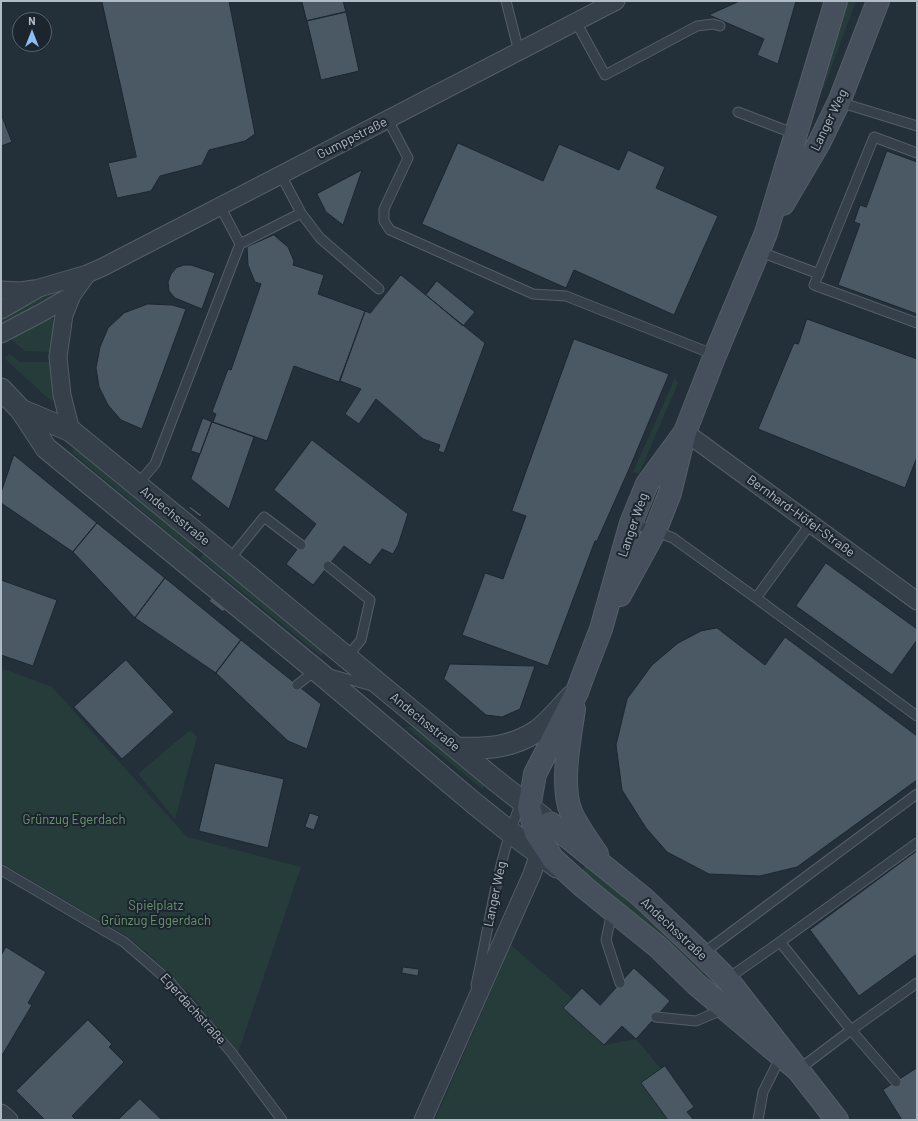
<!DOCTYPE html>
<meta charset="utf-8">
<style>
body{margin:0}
#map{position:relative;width:918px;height:1121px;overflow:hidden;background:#232f39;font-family:Barlow,sans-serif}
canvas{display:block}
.frame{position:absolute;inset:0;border:2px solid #b1bbc5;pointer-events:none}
.north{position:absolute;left:12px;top:12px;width:40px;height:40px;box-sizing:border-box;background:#1c252e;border:1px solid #58616a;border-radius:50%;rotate:0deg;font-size:11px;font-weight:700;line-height:16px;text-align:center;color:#b1bbc5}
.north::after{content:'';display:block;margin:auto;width:14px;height:18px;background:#89bdf3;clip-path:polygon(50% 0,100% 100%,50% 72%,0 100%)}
</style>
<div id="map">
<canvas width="918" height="1121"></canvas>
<div class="frame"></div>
<div class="north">N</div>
</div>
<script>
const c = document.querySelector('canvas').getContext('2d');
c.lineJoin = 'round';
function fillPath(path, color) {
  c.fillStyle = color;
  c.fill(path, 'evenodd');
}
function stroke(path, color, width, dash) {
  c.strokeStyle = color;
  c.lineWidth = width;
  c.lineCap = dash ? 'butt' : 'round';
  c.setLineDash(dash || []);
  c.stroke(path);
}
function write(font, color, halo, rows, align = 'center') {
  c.font = font + ' Barlow,sans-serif';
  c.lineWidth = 4;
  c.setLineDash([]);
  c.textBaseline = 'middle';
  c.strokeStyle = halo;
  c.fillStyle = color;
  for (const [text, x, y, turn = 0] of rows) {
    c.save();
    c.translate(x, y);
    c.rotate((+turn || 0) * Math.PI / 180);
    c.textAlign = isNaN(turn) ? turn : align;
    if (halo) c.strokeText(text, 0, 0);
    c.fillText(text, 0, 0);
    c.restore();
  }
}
const green = new Path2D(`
 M847 1H856L824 88 819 86Z
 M60 286 63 291 1 327V318Z
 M49 318 54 319 51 352 25 351 9 338Z
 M10 354 20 362H50L51 376 56 400 51 401 4 358Z
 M675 378 678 383 639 474 633 472Z
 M75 447 196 547 192 552 71 452Z
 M204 553 325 651 321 656 200 558Z
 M1 668 52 687 187 837 301 867 238 1053 190 994 143 949 128 937 1 863Z
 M406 727 418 728 486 784 482 789Z
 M190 730 197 737 175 819 138 774Z
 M585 866 638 908 705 970V973H700L647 925 589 877 582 870Z
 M511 945 572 998 564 1008 604 1045 636 1039 661 1069 641 1083 668 1120H435Z`);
const building = new Path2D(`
 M102 1H229L255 134 245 141 209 150 202 165 160 176 151 191 117 198 108 163 136 157Z
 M302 1H343L346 12 307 21Z
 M740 1H796L778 64 757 55 764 39 709 15Z
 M346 12 359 71 321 80 307 21Z
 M1 114 12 142 1 146Z
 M458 143 543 181 559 144 619 170 628 150 665 167 656 188 718 216 674 315 574 270 566 288 422 224Z
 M887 151 917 162V314L838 285 860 224 854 222 860 205 866 207Z
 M362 170 343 225 326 212 317 194Z
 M274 235 288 247 294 261 293 265 324 275 318 294 365 311 339 382 294 366 267 441 213 422 216 414 212 412 228 369 231 370 261 284 255 282 248 265 247 247Z
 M184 265H191L215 273 202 309 175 298 169 291 168 282 171 274 176 268Z
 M401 275 485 343 444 453 438 451 440 445 423 439 376 399 359 424 345 414 361 389 340 381 365 311 370 313Z
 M437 281 475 312 463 326 426 295Z
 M148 304 172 305 186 309 142 429 121 420 108 405 99 387 96 368 100 347 108 328 124 313Z
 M807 319 917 359V457L905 488 758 429 794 343 798 344Z
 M574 339 669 374 630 467 597 541H595L548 666 462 635 485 573 503 579 526 516 512 511Z
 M203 418 212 422 200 454 191 451Z
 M212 422 254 437 229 509 191 479Z
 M312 440 408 514 398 545 393 554 382 549 370 565 344 546 313 585 286 564 316 524 274 490Z
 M14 455 97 523 73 552 1 503V493Z
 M190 506 202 515 200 517 189 508Z
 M97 523 165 578 135 618 73 552Z
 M826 563 917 629V640L892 675 796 606Z
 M165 578 241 640 216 673 135 618Z
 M1 580 57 600 33 666 1 655Z
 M212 598 225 609 223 612 209 601Z
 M717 628 765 665 785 637 917 736V780L797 867 760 876 709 874 667 852 646 828 622 790 616 745 627 699 652 665 678 643 701 631Z
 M241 640 321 704 307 749 288 741 216 673Z
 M126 660 174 712 122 759 74 707Z
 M450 664 535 666 520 709 502 717 486 715 444 679Z
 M215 763 284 779 268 848 199 831Z
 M310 813 319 816 314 830 305 827Z
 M917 851V954L859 996 810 930Z
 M6 947 46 972 28 1003 32 1005 1 1057V956Z
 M403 967 419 969 418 976 402 973Z
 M634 968 670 1001 636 1039 622 1026 604 1045 563 1008 582 988 600 1005Z
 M88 1020 112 1044 109 1047 124 1062 72 1116 76 1120H45L16 1091Z
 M665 1066 694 1107 687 1112 693 1119 692 1120H668L641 1083Z
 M917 1068V1120H902L883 1090Z
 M140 1099 162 1120H118Z`);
const service = new Path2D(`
 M506 1 519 52
 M576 22 605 75 697 26 713 24 720 26
 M839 102 917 126
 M738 112 795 134
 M388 120 408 158 384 209V221L390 230 533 294 566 296 715 355
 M917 153 874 137 814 285 917 323
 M281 175 301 213 320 238 379 289
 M240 244 301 213
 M758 251 819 274
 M137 485 155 464 240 244 220 206
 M631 523 655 531 673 538 756 598
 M811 523 756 598 917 716
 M229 560 264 517 301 545
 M328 566 370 600 361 640 347 657
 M330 674 372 686
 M297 685 316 670
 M917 843 780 942 851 1030 917 983
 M1 870 124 942 169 981 231 1052 282 1120
 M612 911 606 940 620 983
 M702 954 917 794
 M727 979 780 942
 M476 985C490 923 497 860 522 800
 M656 1017 696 1021 724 1009
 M798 1070 851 1030 896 1082
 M758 1120 763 1092 781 1056`);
const minor = new Path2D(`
 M1 290 21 291 34 289
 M1 310 39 288 87 274 103 267 616 1
 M1 334 43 312 72 295
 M71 431 62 395 58 357 64 315 72 295 87 274
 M685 432 917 601
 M1 1113 9 1120
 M423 1120 532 874 539 854`);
const tertiary = new Path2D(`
 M1 389 21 410 46 448 316 670 475 804 510 832 557 867
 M21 410 71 431 218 551 495 780 542 817
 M457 748C487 749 511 748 537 731 549 722 561 707 572 696`);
const secondary = new Path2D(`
 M783 204 819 143 839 102 878 1
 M685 432 647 484 631 523 601 629 584 673 577 692 535 774 529 808 536 833 553 859 585 888 658 947 696 984 798 1070
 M620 595 655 531 670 493 685 432 715 355 766 233 836 1
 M574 709C570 737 560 785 571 812 577 826 588 841 597 854
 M550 823 642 897 702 954 727 979 837 1120`);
const streetNames = [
 ["Langer Weg",829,120,-64],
 ["Gumppstraße",352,138,-27],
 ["Andechsstraße",175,516,39],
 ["Bernhard-Höfel-Straße",801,516,36],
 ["Langer Weg",633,525,-71],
 ["Andechsstraße",425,722,39],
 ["Langer Weg",495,894,-78],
 ["Andechsstraße",674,929,43],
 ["Egerdachstraße",193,1009,48]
];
const parkNames = [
 ["Grünzug Egerdach",74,820],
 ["Spielplatz",156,906],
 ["Grünzug Eggerdach",156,921]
];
fillPath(green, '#263c3b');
fillPath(building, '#4b5965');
stroke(building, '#1e2730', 1);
stroke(service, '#545e67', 11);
stroke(minor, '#545e67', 19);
stroke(tertiary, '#545e67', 23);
stroke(secondary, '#545e67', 24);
stroke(service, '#36404a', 9);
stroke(minor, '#36404a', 17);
stroke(tertiary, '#36404a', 21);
stroke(secondary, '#45505c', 22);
write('13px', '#b1bbc5', '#1c252e', streetNames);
write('13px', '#6a956f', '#1c252e', parkNames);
</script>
